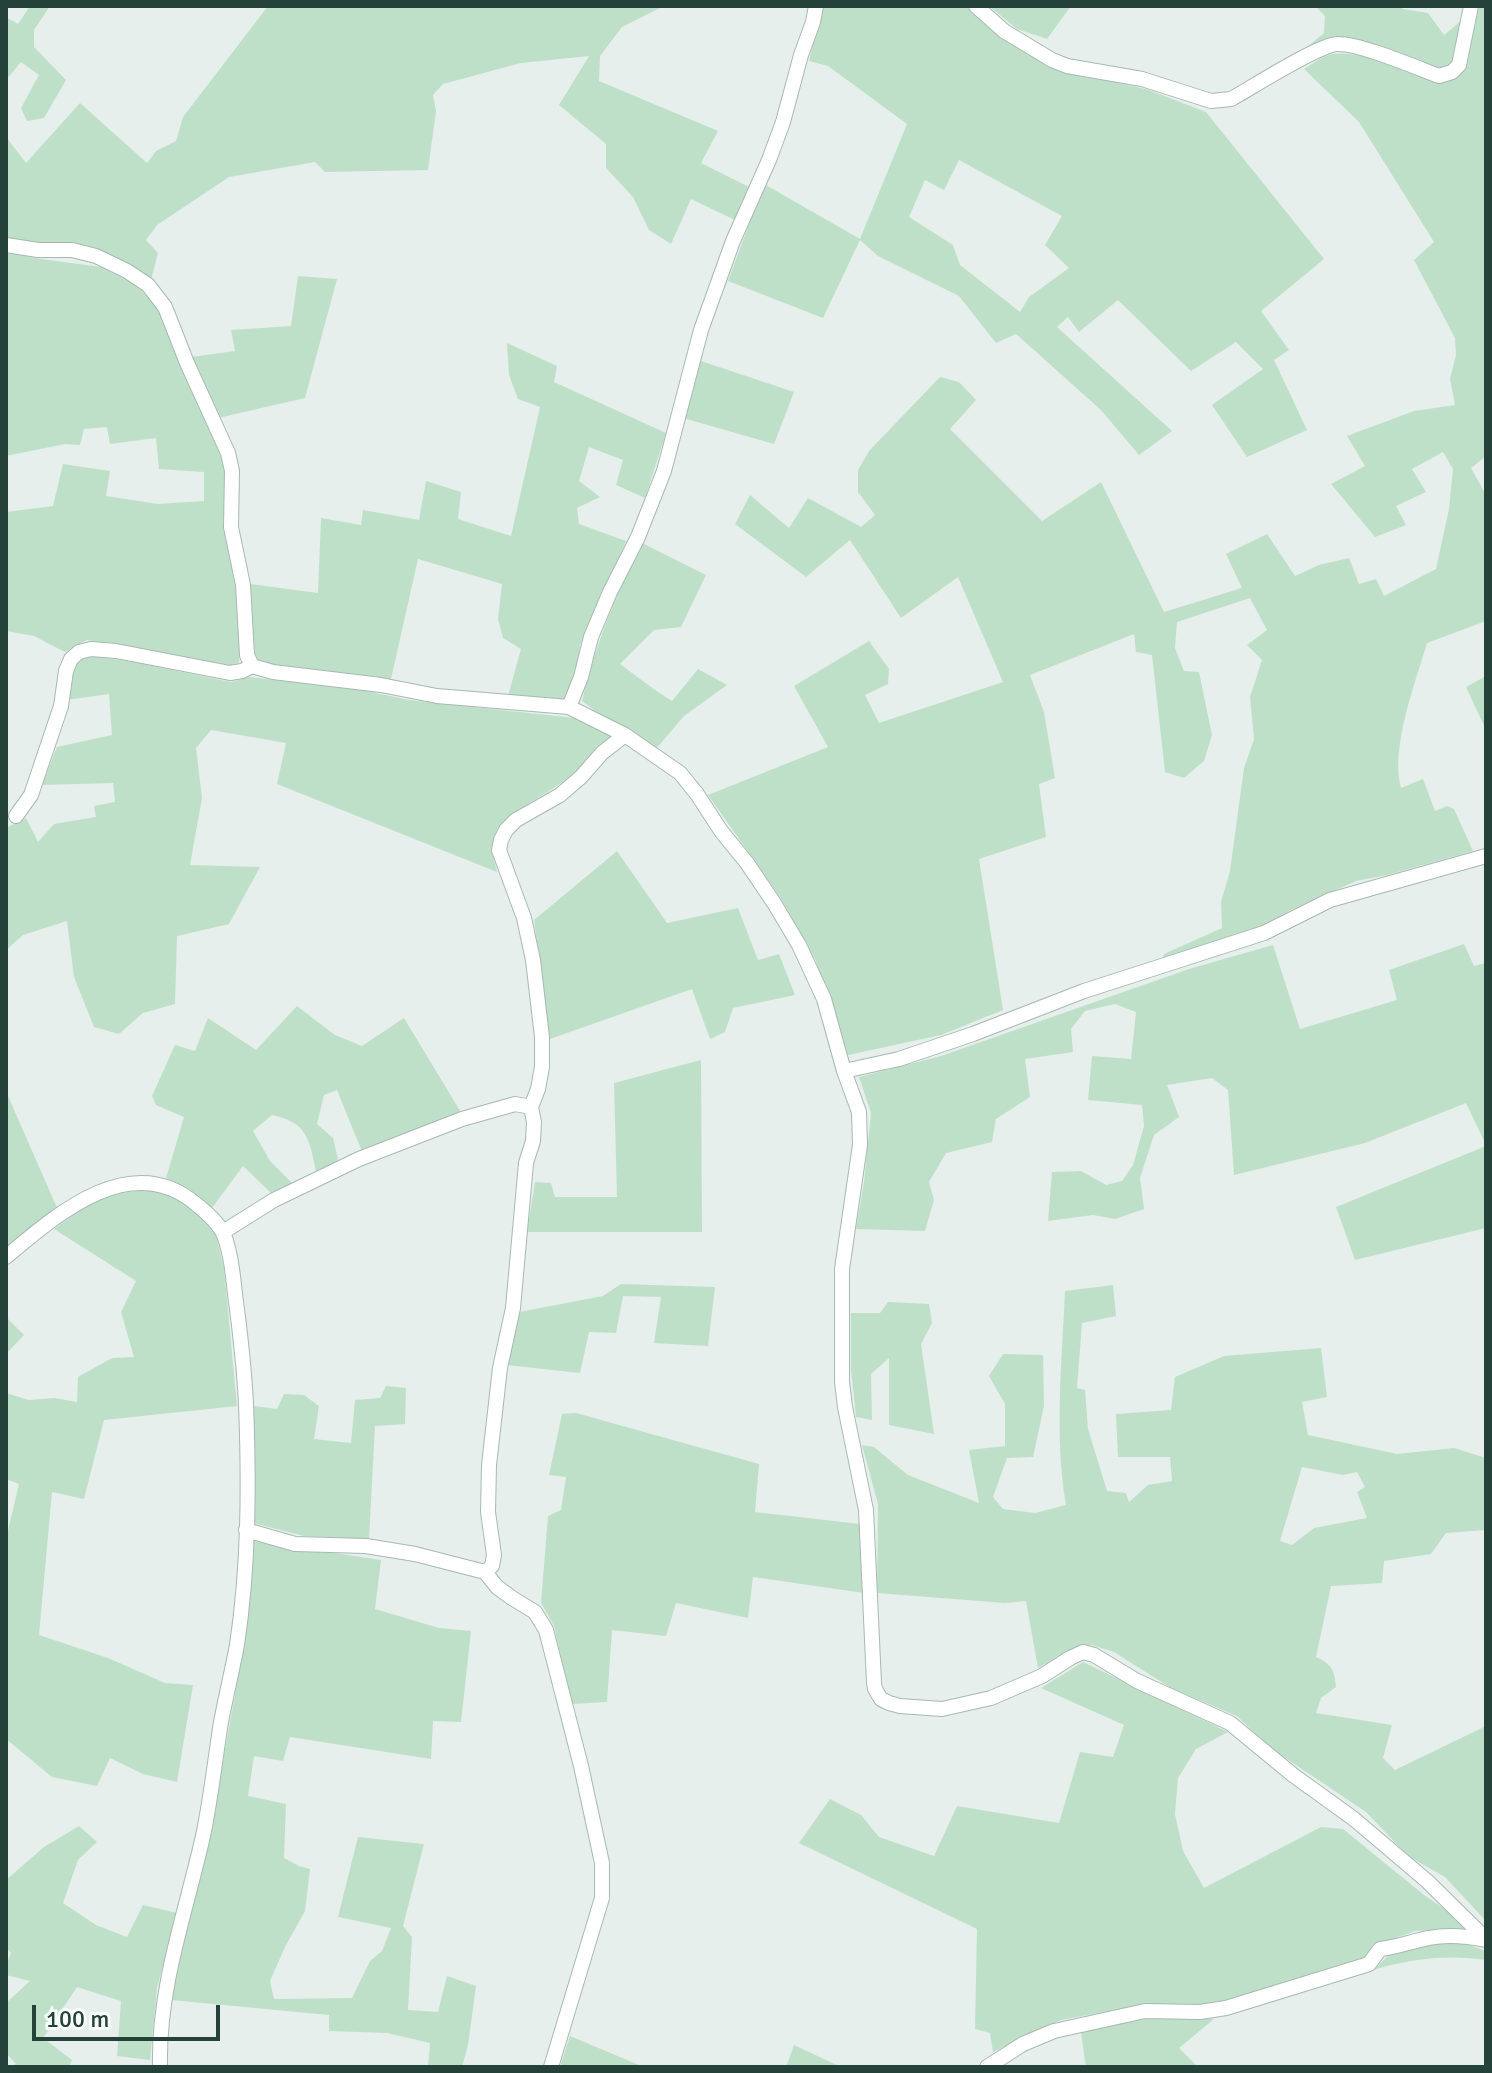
<!DOCTYPE html>
<style>
body{margin:0}
#map{position:relative;width:1492px;height:2073px;overflow:hidden;background:#e6efeb;font-family:Signika,sans-serif}
canvas{display:block}
.frame{position:absolute;inset:0;border:8px solid #24423a;pointer-events:none}
.scale{position:absolute;left:32px;top:2005px;width:188px;height:36px;box-sizing:border-box;border:4px solid #24423a;border-top:0;padding-left:10px;font-size:24px;line-height:28px;white-space:nowrap;color:#24423a;-webkit-text-stroke:6px #f7fbf9;paint-order:stroke}
</style>
<div id="map">
<canvas width="1492" height="2073"></canvas>
<div class="frame"></div>
<div class="scale">100 m</div>
</div>
<script>
const c = document.querySelector('canvas').getContext('2d');
c.lineJoin = 'round';
function fillPath(path, color) {
  c.fillStyle = color;
  c.fill(path, 'evenodd');
}
function stroke(path, color, width, dash) {
  c.strokeStyle = color;
  c.lineWidth = width;
  c.lineCap = dash ? 'butt' : 'round';
  c.setLineDash(dash || []);
  c.stroke(path);
}
const green = new Path2D(`
 M30 6H50L34 30V47L66 80 44 118 27 121 21 108 39 75 21 62 6 80V17L18 24Z
 M268 6H664L622 27 600 56 599 81 718 131 701 163 749 187 735 220 691 199 671 244 649 230 633 197 606 168V144L559 105 589 56 521 63 443 84 433 95 436 111 428 170 325 172 315 162 229 177 157 225 146 240 158 253 151 280 38 245 6 239V137L26 163 80 103 147 163 156 151 176 141 183 117Z
 M822 6H967L990 28 1054 69 1146 89 1206 112 1324 259 1261 311 1289 350 1274 360 1307 430 1247 457 1212 405 1263 369 1236 342 1191 371 1118 300 1079 332 1068 317 1057 327 1172 431 1139 455 1101 410 1016 334 996 343 959 296 878 256 860 240 823 318 728 281 764 184 860 239 907 124 828 66 809 61ZM959 160 1062 216 1045 245 1069 268 1029 297 1020 312 960 265 953 245 909 217 925 180 944 190Z
 M989 6H1071L1047 39 1017 29Z
 M1315 6H1398L1403 9 1428 13 1444 35 1461 21 1456 55 1449 66 1436 69 1335 39 1306 48 1324 33 1325 16Z
 M1475 6H1486V456L1471 468 1486 495V621L1427 643C1415 684 1390 748 1401 788L1423 779 1435 811 1447 806 1454 809 1473 851 1387 875 1356 881 1291 910 1260 928 1162 960 1164 954 1222 928 1221 902 1230 871 1244 768 1254 739 1250 697 1262 660 1247 645 1267 630 1250 598 1177 622 1175 648 1184 671 1199 672 1212 735 1204 761 1184 778 1165 772 1152 655 1136 652 1134 634 1030 675 1044 712 1055 778 1039 784 1046 837 979 859 1003 1010 941 1035 848 1055 815 959 780 897 708 795 828 747 794 686 869 641 889 669 888 684 865 695 879 723 1003 682 958 577 901 618 850 540 806 577 735 524 750 495 789 528 808 498 861 527 875 515 858 492V470L869 451 940 377 959 382 976 400 950 429 1042 521 1101 482 1164 612 1242 588 1226 554 1267 534 1295 576 1319 565 1349 558 1359 584 1376 579 1384 596 1436 569 1449 509 1453 469 1443 452 1412 469 1426 492 1396 506 1406 525 1375 537 1331 484 1365 466 1347 436 1414 411 1455 405 1450 379 1456 355 1455 338 1414 260 1434 242 1359 122 1304 69C1311 65 1318 59 1326 56 1353 45 1413 74 1440 84L1460 72Z
 M6 251 34 258 101 267 134 284 157 306 220 451 226 472 223 521 235 572 240 639 239 663 228 666 87 640 65 652 34 636 6 631V512L53 506 63 464 110 471 106 496 158 504 204 501V472L159 469 156 438 110 444 107 427 84 429 80 445 65 444 6 456Z
 M298 276 337 279 305 398 218 418 191 357 235 351 231 330 291 326Z
 M507 343 557 366 554 382 666 433 645 498 616 485 623 460 589 447 579 481 600 497 577 508 579 524 626 541 580 645 578 670 566 702 508 696 521 649 503 638 498 619 502 584 418 559 391 679 312 672 257 662 251 645 250 584 318 593 321 518 361 525 363 510 419 520 426 481 461 492 458 519 511 536 540 407 518 399 509 375Z
 M698 360 794 392 774 444 683 418Z
 M642 543 706 575 681 627 654 630 620 664 655 690 672 701 698 669 727 685 684 716 656 749 604 718 582 701C595 646 616 593 642 543Z
 M87 655 133 662 231 682 249 677 362 690 409 700 584 719 618 736 579 772 509 816 496 832 491 848 497 872 277 784 286 743 211 730 196 748 202 798 190 865 260 867 229 924 177 936 175 1004 143 1013 119 1034 94 1027 74 977 67 921 23 935 6 950V828L26 818 38 842 54 824 96 817 94 806 115 802 113 783 42 785 57 747 112 735 109 694 67 700C70 679 68 667 87 655Z
 M1486 676V730L1466 687Z
 M617 851 667 923 738 908 758 960 779 954 795 995 733 1008 725 1032 710 1039 692 989 550 1039 534 920Z
 M1464 944 1474 966 1486 963V1145L1466 1103 1365 1143 1234 1175 1228 1090 1212 1078 1167 1085 1179 1117 1154 1135 1140 1178 1144 1209 1115 1219 1093 1215 1048 1221 1052 1172 1081 1171 1106 1185 1122 1181 1133 1165 1144 1126 1142 1105 1088 1100 1092 1056 1131 1059 1136 1012 1115 1004 1085 1011 1071 1029 1073 1052 1025 1059 1030 1097 996 1119 992 1142 946 1153 929 1182 934 1200 925 1231 856 1229 864 1182 871 1113 859 1077 941 1056 1189 969 1273 945 1300 1029 1397 1000 1389 970Z
 M297 1006 335 1035 362 1046 404 1018 462 1114 363 1154 337 1090 324 1095 317 1124 333 1138 339 1164 317 1175C309 1142 310 1123 272 1115L253 1131 270 1161 293 1184 272 1194 243 1166 212 1208 191 1190 166 1178 184 1117 156 1105 152 1096 175 1045 195 1051 208 1018 256 1050Z
 M701 1060 702 1232H527L535 1182 551 1183 555 1197H617L614 1083Z
 M8 1096 58 1210 6 1249V1098Z
 M1486 1146V1228L1355 1260 1336 1207Z
 M151 1190 178 1198 200 1212 216 1235 224 1268 237 1406 104 1420 84 1499 52 1492 39 1635 108 1658 165 1683 193 1685 177 1782 143 1774 110 1758 97 1786 52 1777 6 1739V1539L19 1484 6 1479V1393L29 1400 54 1398 77 1402 78 1377 112 1358 134 1357 121 1312 136 1281 54 1229C90 1203 107 1192 151 1190Z
 M621 1284 715 1287 708 1346 654 1343 661 1297 623 1296 616 1333 589 1332 580 1373 507 1365 519 1312 603 1296Z
 M1113 1285 1116 1316 1082 1323 1077 1388 1085 1390 1088 1429 1107 1491 1126 1493 1129 1502 1148 1485 1172 1481 1170 1457H1118L1116 1414 1171 1410 1175 1377 1224 1356 1321 1348 1327 1397 1302 1402 1308 1435 1397 1454 1454 1448 1486 1458V1530L1446 1533 1431 1554 1384 1561 1382 1583 1331 1586 1316 1657C1331 1663 1335 1671 1336 1687L1321 1698 1316 1713 1392 1725 1383 1758 1395 1770 1486 1726V1921L1445 1877 1408 1856 1366 1812 1269 1747 1237 1716 1171 1688 1114 1652 1091 1645 1068 1651 1038 1668 1026 1601 1005 1603 877 1593 878 1504 862 1445 874 1447 908 1475 979 1503 969 1450 1005 1446V1404L989 1376 1003 1354 1043 1355 1044 1406 1033 1457 1007 1458 993 1497 1003 1509 1035 1513 1066 1505C1054 1435 1062 1362 1065 1291ZM1302 1467 1343 1475 1357 1472 1365 1487 1357 1492 1367 1518 1314 1528 1292 1545 1280 1541Z
 M888 1302 929 1304 932 1323 921 1344 934 1434 889 1425V1358L871 1374 872 1420 856 1417 851 1370V1313H880Z
 M6 1317 24 1335 6 1354Z
 M386 1386 406 1388 405 1424 375 1426 369 1539 304 1536 253 1523 254 1406 277 1409 284 1394 304 1395 319 1406 314 1439 351 1443 355 1400 380 1398Z
 M576 1413 759 1464 755 1512 860 1524 864 1593 753 1577 748 1618 676 1603 666 1636 612 1630 607 1702 572 1704 554 1626 541 1603 548 1516 561 1510 566 1477 549 1475 562 1414Z
 M254 1541 381 1560 375 1609 439 1628 471 1631 461 1722 433 1721 431 1759 290 1737 283 1761 254 1756 248 1796 286 1804 284 1858 299 1866 310 1869 305 1911 285 1947 270 1981 274 1999 352 1998 370 1961 382 1951 391 1928 338 1917 358 1837 424 1844 403 1926 412 1937 408 2010 438 2012 447 1976 476 1986 468 2045 462 2067H428L430 2043 387 2033 329 2031V2015L171 2000 217 1793 243 1651Z
 M1083 1662 1228 1732 1196 1749 1178 1778 1175 1814 1183 1851 1204 1888 1321 1827 1343 1829 1424 1895 1449 1912 1465 1929 1415 1931 1378 1944 1364 1957 1230 2004 1199 2010 1146 2004 1061 2020 993 2052 990 2033 975 2029 977 1929 799 1843 830 1799 861 1815 879 1837 934 1856 957 1806 1059 1823 1080 1752 1113 1757 1124 1725 1041 1688Z
 M79 1826 97 1842 78 1860 63 1903 96 1925 127 1937 143 1905 177 1913 157 1988 150 2060 117 2056 121 2001 77 1987 43 2038 72 2060 69 2067H11L16 2064 6 2053V2003L30 1981 6 1975V1966L11 1953 6 1947V1880L44 1847Z
 M1461 1942 1486 1951V1960C1448 1954 1409 1959 1373 1970L1388 1956 1425 1943Z
 M1157 2017 1214 2019 1179 2048 1198 2067H1087L1085 2062 1081 2031Z
 M570 2036 639 2065 638 2067H560Z
 M794 2045 841 2067H786Z`);
const minor = new Path2D(`
 M976 6 1004 31 1052 60 1067 66 1142 79 1211 101 1231 99C1251 88 1318 45 1337 44 1359 43 1415 67 1439 76L1452 72 1459 65 1471 6
 M6 245 38 250H72L96 256 127 271 148 285 165 307 187 363 228 453 232 471 231 527 243 585 247 655 252 666 273 672 381 685 437 696 569 707 625 735 680 773 697 794 721 831 747 863 774 903 799 945 824 999 844 1071 859 1112 860 1145 842 1269V1382L845 1407 866 1510 874 1683 875 1689 881 1699 889 1703 900 1706 942 1709 991 1698 1042 1676 1070 1658 1083 1652 1094 1655 1137 1681 1230 1723 1293 1775 1354 1819 1427 1881 1486 1939
 M569 707 581 677 591 637 610 592 638 537 664 471 701 330 733 241 769 160 783 122 801 55 813 22 816 6
 M16 816 31 795 61 706 66 671 71 659 79 652 91 649 116 651 230 673 242 671 252 666
 M844 1071 899 1059 973 1034 1084 991 1264 933 1330 900 1486 856
 M223 1232 274 1200 359 1159 462 1119 515 1104 531 1107
 M6 1257C57 1214 131 1149 196 1204 206 1212 219 1223 224 1235 231 1254 233 1275 235 1294 240 1331 244 1366 246 1403 249 1483 249 1565 237 1645 232 1671 226 1696 221 1722 215 1760 211 1798 203 1836 186 1912 158 1987 160 2067
 M246 1530 295 1544 366 1546 415 1554 485 1572 497 1587 512 1598 535 1612 546 1630 581 1766 602 1863V1898L551 2067
 M485 1572 492 1566 494 1555 488 1512 489 1465 500 1368 513 1308 526 1163 533 1141 534 1122 531 1107 538 1089 542 1067V1037L533 960 524 918 499 850 501 840 506 830 516 820 560 795 581 777 602 753 625 735
 M987 2067 1023 2044 1054 2031 1145 2011 1200 2012 1226 2008 1369 1964 1380 1949C1398 1947 1412 1941 1429 1938 1448 1934 1467 1936 1486 1940`);
fillPath(green, '#bfe0c8');
stroke(minor, '#a8b8b2', 16);
stroke(minor, '#fff', 14);
</script>
